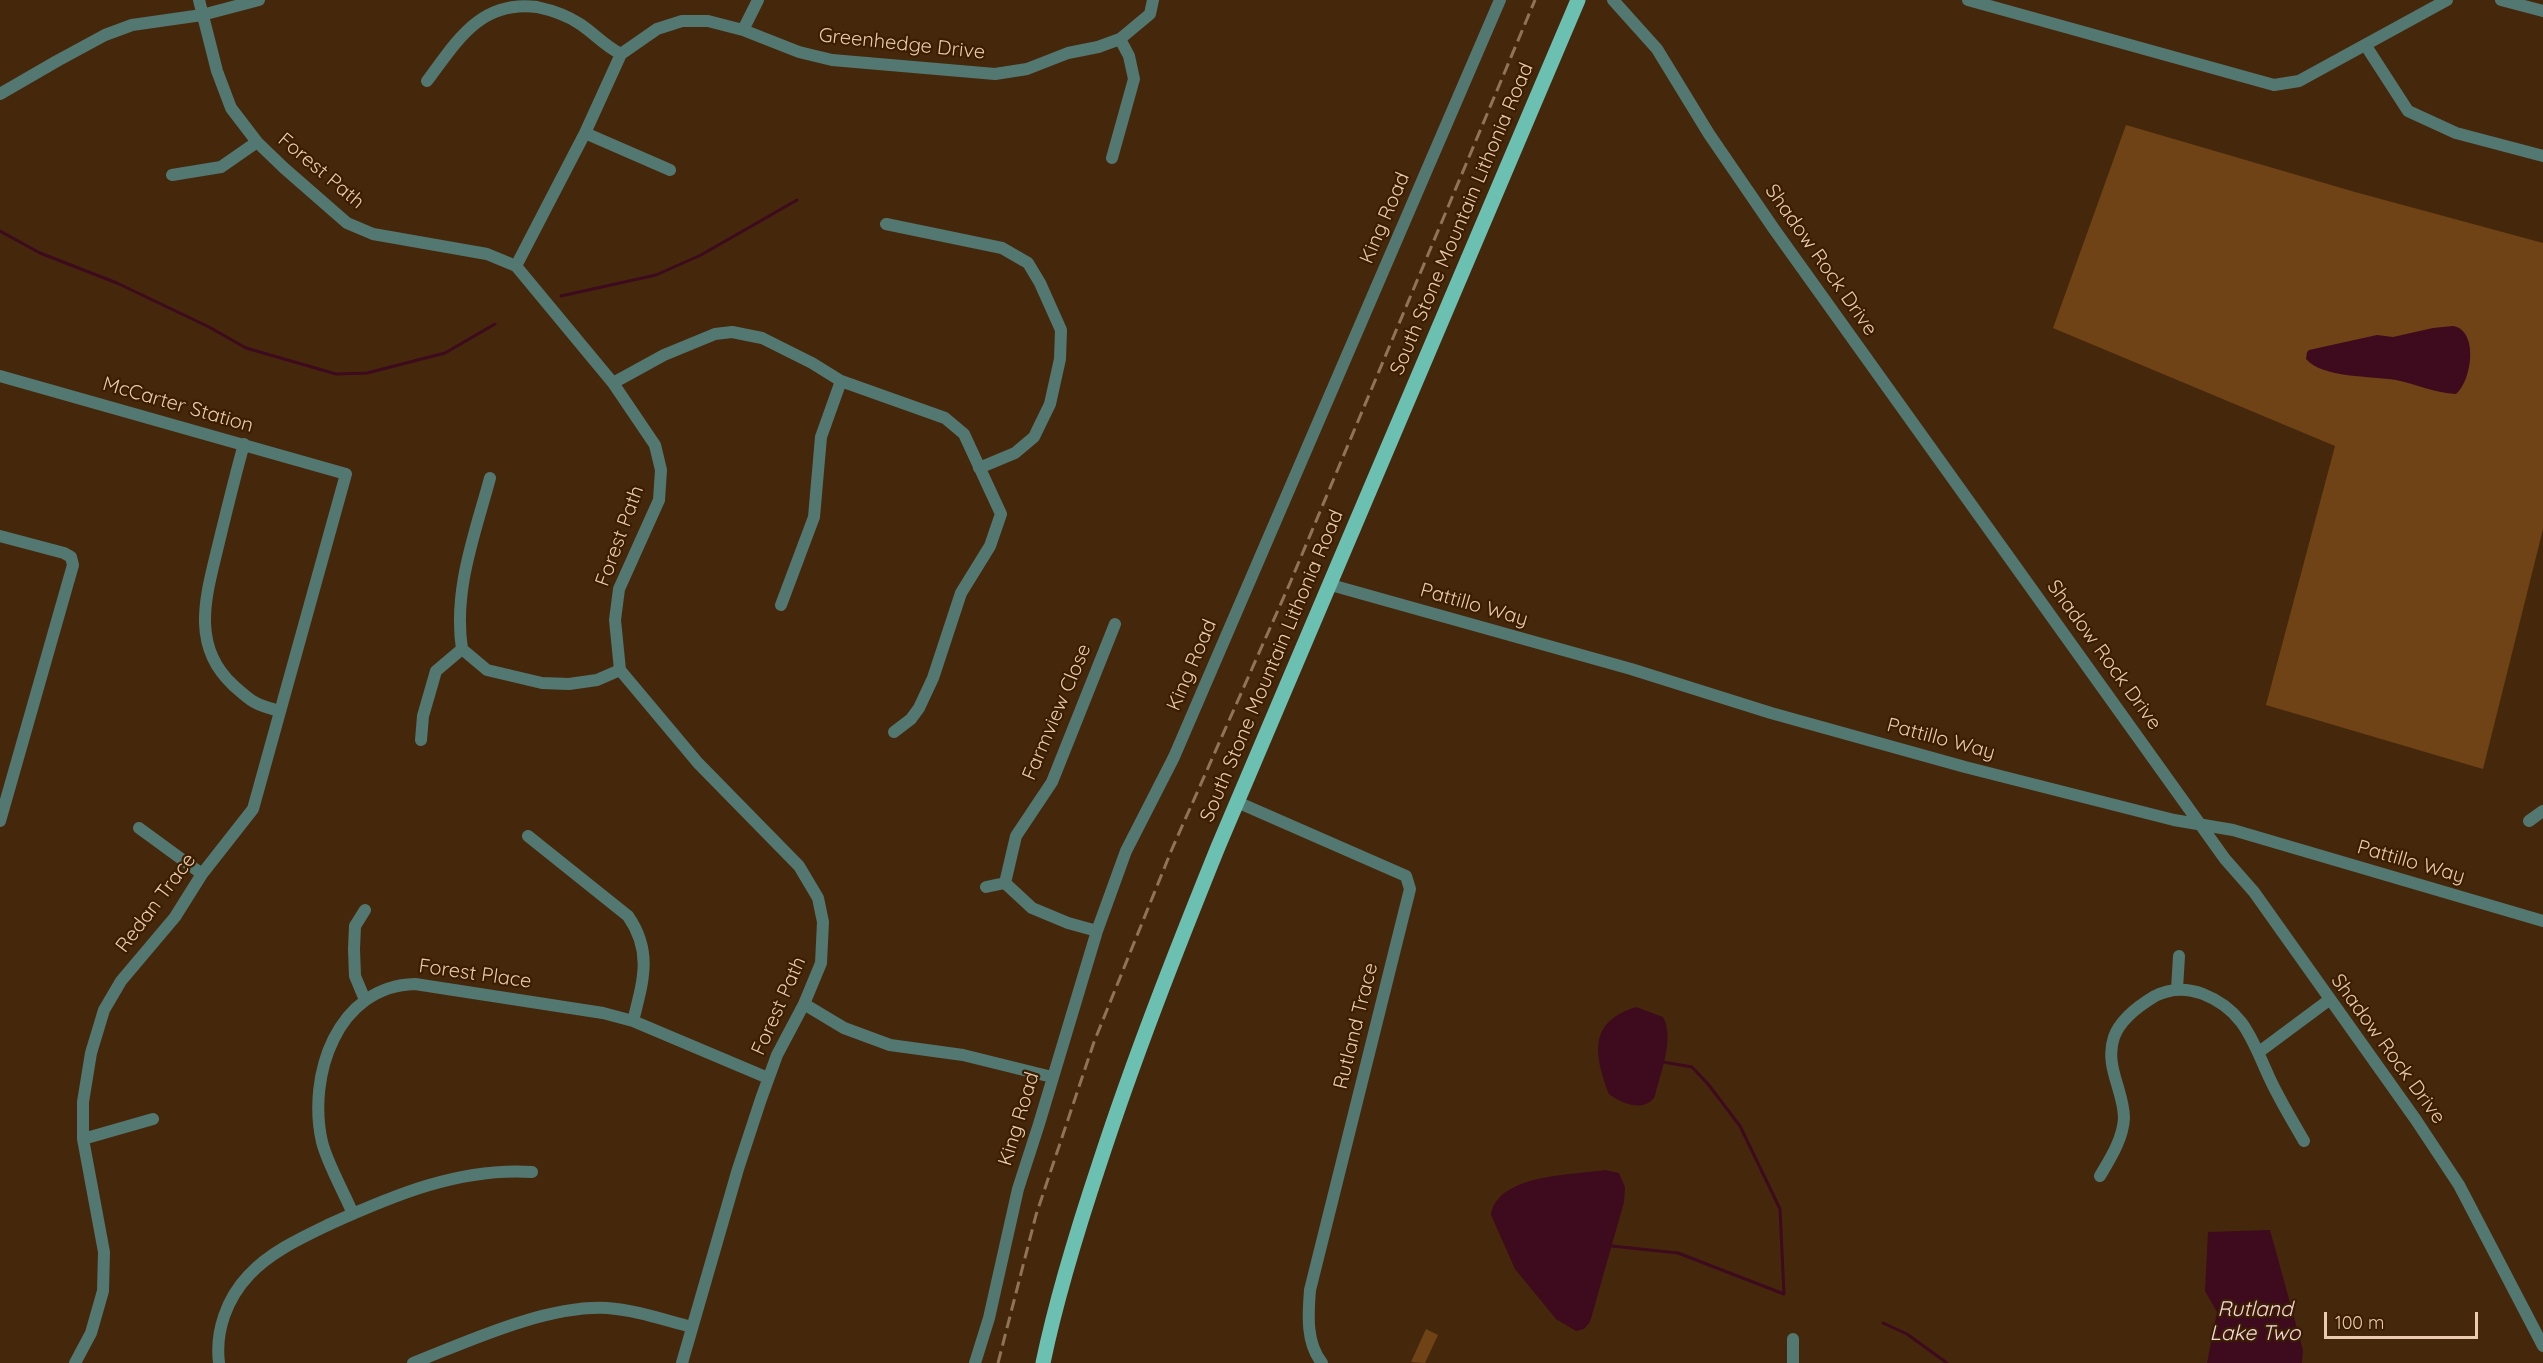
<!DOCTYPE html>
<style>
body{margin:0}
#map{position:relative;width:2543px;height:1363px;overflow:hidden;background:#45280b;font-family:Quicksand,sans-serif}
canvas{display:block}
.scale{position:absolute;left:2324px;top:1312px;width:154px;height:27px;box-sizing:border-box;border:3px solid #eacab0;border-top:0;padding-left:8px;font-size:18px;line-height:21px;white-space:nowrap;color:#eacab0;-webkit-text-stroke:4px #3b1e02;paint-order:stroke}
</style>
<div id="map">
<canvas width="2543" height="1363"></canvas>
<div class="scale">100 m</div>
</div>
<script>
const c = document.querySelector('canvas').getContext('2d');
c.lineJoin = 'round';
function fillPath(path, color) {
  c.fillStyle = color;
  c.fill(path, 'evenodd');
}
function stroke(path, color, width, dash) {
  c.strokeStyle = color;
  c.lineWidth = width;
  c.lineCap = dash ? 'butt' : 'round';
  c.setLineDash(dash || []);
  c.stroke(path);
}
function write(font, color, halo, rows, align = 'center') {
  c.font = font + ' Quicksand,sans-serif';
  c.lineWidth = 4.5;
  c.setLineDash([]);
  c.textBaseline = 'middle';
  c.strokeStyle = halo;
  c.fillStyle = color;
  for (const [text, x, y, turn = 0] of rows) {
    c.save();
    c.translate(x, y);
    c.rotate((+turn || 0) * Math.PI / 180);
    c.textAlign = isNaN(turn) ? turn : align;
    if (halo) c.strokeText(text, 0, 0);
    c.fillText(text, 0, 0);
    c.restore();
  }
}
const green = new Path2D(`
 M2126 125 2355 192 2543 243V529L2483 769 2266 705 2335 446 2053 328Z
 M1426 1329 1438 1335 1425 1363 1411 1362Z`);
const water = new Path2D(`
 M2453 326C2479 330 2472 381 2456 394 2435 393 2416 384 2396 380 2372 376 2322 378 2306 359L2307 352 2309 350 2377 335 2393 337 2433 328Z
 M1636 1007 1663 1017C1675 1039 1660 1073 1655 1096 1645 1113 1622 1104 1609 1094 1594 1054 1588 1022 1636 1007Z
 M1605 1170 1619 1173 1625 1187 1624 1202 1590 1322 1584 1329 1576 1331 1556 1319 1515 1269 1491 1215C1497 1174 1573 1175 1605 1170Z
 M2270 1230 2303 1350 2302 1363H2207L2217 1312 2205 1291 2208 1232Z`);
const stream = new Path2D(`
 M0 231 40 253 117 283 209 327 246 348 336 374 367 373 445 353 495 324
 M561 296 656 275 701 255 797 200
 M1612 1246 1678 1253 1784 1294 1780 1209 1740 1126 1708 1084 1692 1067 1663 1062
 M1883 1323 1907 1334 1947 1363`);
const minor = new Path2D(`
 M199 0 217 71 231 108 257 142 284 168 347 223 373 234 487 254 516 266 613 383 655 445 661 470 659 500 619 589 615 620 620 670 698 763 799 866 818 898 823 922 821 963 804 1004 777 1055 761 1099 738 1169 682 1363
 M1613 0 1657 49 1709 134 1774 229 2225 859 2254 892 2416 1120 2459 1185 2543 1346
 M1968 0 2274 85 2299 81 2447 0
 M2501 0 2543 11
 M743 30 758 0
 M2366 46 2408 111 2456 133 2543 156
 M427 81C457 41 480 0 537 7 551 10 568 16 580 24 595 34 605 46 621 54
 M0 94 57 61 105 35 132 25 202 15 259 0
 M585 133 670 170
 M1112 158 1134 79 1129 56 1120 39
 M172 175 221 167 257 142
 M886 224 1002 248 1028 263 1040 283 1061 330 1060 359 1050 404 1034 437 1015 453 979 468
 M516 266 585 133 621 54 657 29 682 21H708L743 30 799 52 832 60 995 74 1027 69 1068 53 1098 47 1120 39 1150 14 1153 0
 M0 376 346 474 253 809 202 874 175 917 121 981 104 1010 91 1053 83 1102V1139L104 1252 103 1291 91 1333 75 1363
 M613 383 664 355 715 334 732 332 762 338 812 363 841 381 945 418 964 434 1001 514 990 546 961 593 933 678 919 708 911 719 894 732
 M244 444C235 476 227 509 219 542 207 593 189 644 233 685 252 702 255 705 280 711
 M490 478C475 534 453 590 462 649L487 670 542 683 569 684 597 680 620 670
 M0 536 64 553 71 557 73 565 0 821
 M1331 585 1631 669 1771 713 1965 767 2174 820 2233 830 2543 921
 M781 605 814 517 821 437 841 381
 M421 740 423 716 436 671 462 649
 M1237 802 1406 876 1410 889 1310 1290C1308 1315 1306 1343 1322 1363
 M2529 821 2543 811
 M139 828 202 874
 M528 836 628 916C653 952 643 981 633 1021
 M1005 883 1016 836 1052 782 1115 624
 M1005 883 1032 908 1068 923 1097 931
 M986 887 1005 883
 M365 910 355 926 354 949 355 976 365 1000
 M2177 989 2179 956
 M804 1004 844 1028 890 1045 963 1055 1052 1077
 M2259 1052 2329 1000
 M83 1139 153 1119
 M2100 1176C2110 1159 2123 1139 2124 1118 2124 1091 2104 1066 2114 1037 2120 1020 2140 1005 2155 996 2171 988 2187 988 2203 994 2244 1010 2252 1040 2269 1077 2279 1099 2292 1120 2304 1141
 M353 1214C344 1192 328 1165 322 1142 307 1076 337 986 415 984L603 1013 633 1021 768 1078
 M219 1363C215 1331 227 1298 249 1275 270 1252 303 1237 330 1224 394 1195 461 1167 532 1172
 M413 1363C469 1341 546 1305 607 1308 636 1310 664 1320 692 1327
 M975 1363 989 1318 1018 1189 1039 1124 1097 931 1126 851 1174 757 1500 0
 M1793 1363V1339`);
const major = new Path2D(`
 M1043 1363C1057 1295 1078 1228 1100 1162 1135 1055 1176 951 1218 847L1578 0`);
const rail = new Path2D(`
 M998 1363 1036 1215 1094 1042 1172 849 1290 583 1535 0`);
const streetNames = [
 ["Greenhedge Drive",902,44,6],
 ["Forest Path",321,171,40],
 ["King Road",1385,218,-67],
 ["South Stone Mountain Lithonia Road",1462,219,-67],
 ["Shadow Rock Drive",1821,260,55],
 ["McCarter Station",178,405,16],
 ["Forest Path",620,536,-70],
 ["Pattillo Way",1474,605,16],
 ["Shadow Rock Drive",2104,655,54],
 ["King Road",1192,665,-67],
 ["South Stone Mountain Lithonia Road",1272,666,-67],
 ["Farmview Close",1057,712,-67],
 ["Pattillo Way",1941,739,15],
 ["Pattillo Way",2411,862,16],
 ["Redan Trace",156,903,-53],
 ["Forest Place",475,974,8],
 ["Forest Path",779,1006,-66],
 ["Rutland Trace",1356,1026,-76],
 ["Shadow Rock Drive",2388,1049,54],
 ["King Road",1019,1119,-73]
];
const waterNames = [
 ["Rutland",2255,1310],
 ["Lake Two",2255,1334]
];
fillPath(green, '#704316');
fillPath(water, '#3e0a1e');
stroke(stream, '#3e0a1e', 3);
stroke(minor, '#527871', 12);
stroke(major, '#6cc0b2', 15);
stroke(rail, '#917357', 3, [12, 6]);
write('20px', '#eacab0', '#3b1e02', streetNames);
write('italic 21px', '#f4d7de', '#3b1e02', waterNames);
</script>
